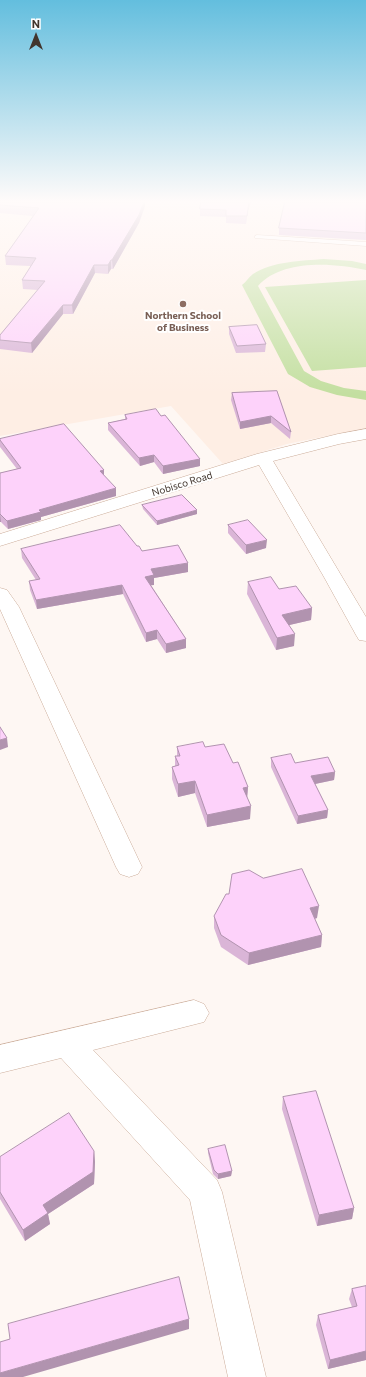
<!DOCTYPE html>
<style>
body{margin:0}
#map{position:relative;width:366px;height:1377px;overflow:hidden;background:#fef7f3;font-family:Commissioner,sans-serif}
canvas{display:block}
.north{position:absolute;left:16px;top:16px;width:40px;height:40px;-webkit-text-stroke:3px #fff;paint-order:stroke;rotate:0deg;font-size:11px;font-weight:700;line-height:16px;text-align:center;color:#41352d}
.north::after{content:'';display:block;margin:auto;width:14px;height:18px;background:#41352d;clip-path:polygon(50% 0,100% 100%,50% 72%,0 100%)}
</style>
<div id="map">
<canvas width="366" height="1377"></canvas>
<div class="north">N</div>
</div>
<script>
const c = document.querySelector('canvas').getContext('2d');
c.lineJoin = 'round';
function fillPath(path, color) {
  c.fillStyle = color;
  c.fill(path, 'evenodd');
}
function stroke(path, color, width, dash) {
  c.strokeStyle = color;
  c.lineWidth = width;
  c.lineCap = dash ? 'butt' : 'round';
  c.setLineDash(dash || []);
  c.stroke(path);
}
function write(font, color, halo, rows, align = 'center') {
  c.font = font + ' Commissioner,sans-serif';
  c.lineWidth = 4;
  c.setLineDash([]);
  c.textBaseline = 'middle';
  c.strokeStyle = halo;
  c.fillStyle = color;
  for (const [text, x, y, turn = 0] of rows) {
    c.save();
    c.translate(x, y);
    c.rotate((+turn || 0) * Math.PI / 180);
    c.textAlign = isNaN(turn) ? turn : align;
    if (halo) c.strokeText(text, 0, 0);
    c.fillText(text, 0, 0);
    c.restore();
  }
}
const built = new Path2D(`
 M0 202H366V428L287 444 223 464 171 406 0 436Z`);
const green = new Path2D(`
 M324 259 352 261 366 264V270C333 263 282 259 258 286L304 371 321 381 344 388 366 391V400L337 395 310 387 288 374 242 285C246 282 249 277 253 274 273 261 301 261 324 259Z
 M366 280V367L312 371 265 287Z`);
const lane = new Path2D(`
 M257 235 366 242V246L255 238V236Z`);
const street = new Path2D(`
 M366 429V439L339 444 273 461 366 617V641L359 640 356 635 324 577 259 465 0 546V534L257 454 338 434Z
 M0 588 7 590 19 607 142 867 138 874 129 877 120 874 116 867 0 609Z
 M194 1000 204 1004 209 1013 204 1022 93 1050 217 1180 222 1192 266 1377H228L190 1200 61 1058 0 1073V1045Z`);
const wall = new Path2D(`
 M0 202 145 206 139 223 113 269H111L108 274 95 273 73 314H63L32 353 0 349V335L38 290 23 289 22 280 31 266 6 265 5 256 33 216 0 213Z
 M366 202V240L279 235V228Z
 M200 209 248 210 246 224 226 223V217L200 216Z
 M229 327 266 344 265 352 236 353 229 334Z
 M277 391 291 432 290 439 271 423 240 429 231 400 232 393Z
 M125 415 161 416 200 459V466L163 474 154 462 140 466 108 430V423L125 419Z
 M0 439 104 470V476L116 496 41 517V520L8 529 1 522H0V473L17 469 0 447Z
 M142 505 197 514 157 525 143 509Z
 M228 525 266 548 246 554 228 533Z
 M137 546 142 551 188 572 154 578V585H151L186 639V648L166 653 157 639 146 642 123 594 37 609 30 590 29 581 36 580 22 558 21 549Z
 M248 582 279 589 312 608 311 620 289 625 294 646 276 650 247 594Z
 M177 747H205L233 763 248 787 247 798 250 819 207 827 195 793 178 797 172 779V767L175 766V756H177Z
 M271 758 335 772 334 780 315 784 328 810 327 818 297 824 271 767Z
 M214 916 317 918 315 919 322 935 321 947 248 965 221 947 214 928Z
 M283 1097 354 1208 352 1219 317 1226 282 1109Z
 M208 1149 232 1171 231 1176 218 1179 213 1174 208 1153Z
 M94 1151 95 1162 94 1184 48 1214 50 1224 25 1241 0 1199V1157Z
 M366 1286V1360L328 1369 316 1325 318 1315 352 1307 349 1299 352 1289Z`);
const shadedWall = new Path2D(`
 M144 202H145V206L139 223 113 269 112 260Z
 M249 202H251L248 210 246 224 247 216Z
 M111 260V269L108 274V265Z
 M94 265 95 273 73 314 72 305Z
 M63 305V314L32 353 31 343Z
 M271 416V423L240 429V422Z
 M154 455V462L140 466 139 458Z
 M200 459V466L163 474V466Z
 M104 470V478L100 471Z
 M116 488V496L41 517V520L8 529 7 521 39 510Z
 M197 510V514L157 525V521Z
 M0 514 1 522H0Z
 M267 540 266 548 246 554V545Z
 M188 563V572L154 578V585L145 586V577L151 569Z
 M122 585 123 594 37 609 36 600Z
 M312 608 311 620 281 627 282 615Z
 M157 630V639L146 642V633Z
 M295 634 294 646 276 650 277 638Z
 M186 639V648L166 653V644Z
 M7 738 8 747 0 750V740Z
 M335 772 334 780 310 785 311 776Z
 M195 781V793L178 797V784Z
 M248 787 247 799 243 788Z
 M251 806 250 819 207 827V815Z
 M328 810 327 818 297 824 298 816Z
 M319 906 317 918 308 920 310 908Z
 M322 935 321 947 248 965 249 953Z
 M94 1151 95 1162 94 1184 48 1214 50 1224 25 1241 23 1230 43 1205Z
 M232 1171 231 1176 218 1179V1174Z
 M354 1208 352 1219 317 1226 319 1215Z
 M189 1319V1329L23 1377H0V1373Z
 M366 1351V1360L328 1369 330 1360Z`);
const building = new Path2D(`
 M0 202H144L139 215 112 260H111L108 265H94L72 305H63L31 343 0 340V335L45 281 22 280 36 258 5 256 39 208 0 205Z
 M201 202H249L247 216H226V210L200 209Z
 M285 202H366V233L279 228Z
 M257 325 266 344 237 346 229 327Z
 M277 391 291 432 271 416 240 422 232 393Z
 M156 409 161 416 165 415 200 459 163 466 154 455 139 458 108 423 127 419 125 415Z
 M64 424 104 470 100 471 116 488 39 510 41 512 7 521 0 514V473L21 468 0 440V439Z
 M182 495 197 510 157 521 142 505Z
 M248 520 267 540 246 545 228 525Z
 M120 525 137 546H139L142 551 178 545 188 563 151 569 154 575 145 577 186 639 166 644 157 630 146 633 122 585 36 600 29 581 40 579 21 549Z
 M271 577 279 589 296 586 312 608 282 615 295 634 277 638 248 582Z
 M0 727 7 738 0 740Z
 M203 742 205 747 224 744 233 763 238 762 248 787 243 788 251 806 207 815 195 781 178 784 172 767 179 765 175 756H180L177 747Z
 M291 754 295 763 328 757 335 772 311 776 328 810 298 816 271 758Z
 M302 869 319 906 310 908 322 935 249 953 221 935 214 916 226 894H229L232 874 249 870 263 878Z
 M316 1091 354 1208 319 1215 283 1097Z
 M69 1113 94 1151 93 1172 43 1205 48 1213 23 1230 0 1192V1157Z
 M225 1145 232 1171 218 1174 214 1170 208 1149Z
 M179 1277 189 1319 0 1373V1342L10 1339 8 1324Z
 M366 1286V1351L330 1360 318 1315 357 1306 352 1289Z`);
const markers = [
 [183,304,4,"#8d6e63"]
];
const farEducationnames = [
 ["Northern School",183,316],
 ["of Business",183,328]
];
const farStreetnames = [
 ["Nobisco Road",182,484,-17]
];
fillPath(built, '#feeee4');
fillPath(green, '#c3dfa0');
stroke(lane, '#cbac99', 1);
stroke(street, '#cbac99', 1);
fillPath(lane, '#fff');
fillPath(street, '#fff');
fillPath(wall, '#dab5d7');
fillPath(shadedWall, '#b193af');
fillPath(building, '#fdd2fa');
stroke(building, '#b193af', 1);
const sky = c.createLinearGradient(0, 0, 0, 395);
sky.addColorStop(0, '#63bede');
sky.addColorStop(0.51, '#fffbfa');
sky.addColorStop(1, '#fffbfa00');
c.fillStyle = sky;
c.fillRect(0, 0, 366, 395);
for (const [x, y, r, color] of markers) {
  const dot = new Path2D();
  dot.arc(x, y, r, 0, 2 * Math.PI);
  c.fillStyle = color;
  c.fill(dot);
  stroke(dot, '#fff', 1.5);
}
write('bold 10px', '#785e54', '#fff', farEducationnames);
write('10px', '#41352d', '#fff', farStreetnames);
</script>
